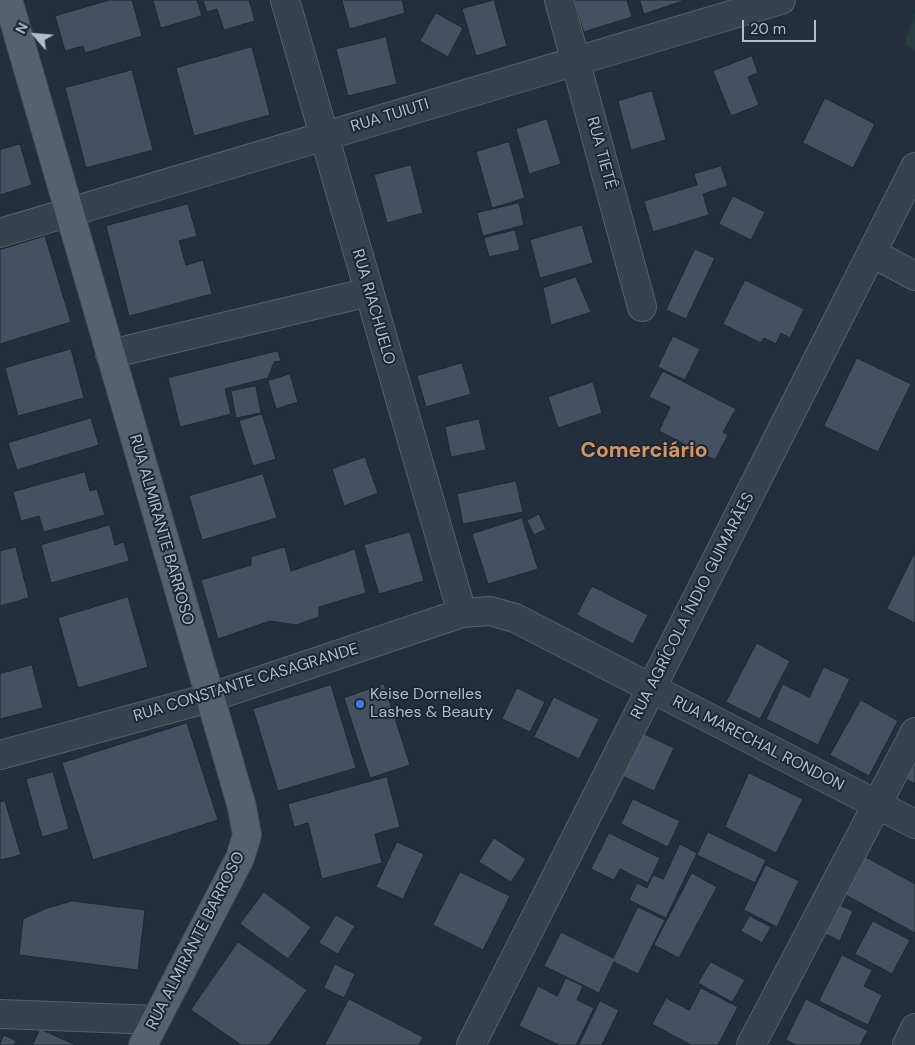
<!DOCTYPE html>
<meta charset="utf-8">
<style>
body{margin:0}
#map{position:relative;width:915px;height:1045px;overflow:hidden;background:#242f3e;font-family:"DM Sans",sans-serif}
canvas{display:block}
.north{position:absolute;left:10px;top:10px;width:50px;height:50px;-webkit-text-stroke:4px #1d2633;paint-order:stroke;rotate:297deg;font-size:14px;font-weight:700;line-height:20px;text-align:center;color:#b4bcc9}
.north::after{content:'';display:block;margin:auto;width:18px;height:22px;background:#b4bcc9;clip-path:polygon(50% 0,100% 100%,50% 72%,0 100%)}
.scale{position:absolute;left:742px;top:20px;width:74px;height:22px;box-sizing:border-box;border:2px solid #b4bcc9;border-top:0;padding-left:6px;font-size:15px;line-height:18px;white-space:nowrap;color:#b4bcc9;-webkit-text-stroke:4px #1d2633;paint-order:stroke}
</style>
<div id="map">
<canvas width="915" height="1045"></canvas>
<div class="north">N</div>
<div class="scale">20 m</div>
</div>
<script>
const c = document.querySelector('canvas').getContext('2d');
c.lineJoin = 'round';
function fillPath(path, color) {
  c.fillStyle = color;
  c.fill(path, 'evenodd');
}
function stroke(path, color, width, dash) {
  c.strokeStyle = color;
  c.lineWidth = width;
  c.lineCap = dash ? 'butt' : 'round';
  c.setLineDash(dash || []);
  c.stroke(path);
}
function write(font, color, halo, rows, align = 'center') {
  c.font = font + ' "DM Sans",sans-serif';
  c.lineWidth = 4;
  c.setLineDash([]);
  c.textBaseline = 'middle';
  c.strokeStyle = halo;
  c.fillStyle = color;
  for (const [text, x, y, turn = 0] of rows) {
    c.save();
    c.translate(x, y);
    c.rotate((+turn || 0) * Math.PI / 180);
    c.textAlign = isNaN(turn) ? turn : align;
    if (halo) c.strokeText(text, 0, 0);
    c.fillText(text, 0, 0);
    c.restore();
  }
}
const green = new Path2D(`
 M915 11V51L905 43Z`);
const building = new Path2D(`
 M110 0H132L142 36 85 53 83 46 65 51 55 16Z
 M153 0H197L202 16 161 28Z
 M203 0H249L255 21 224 30 217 9 207 12Z
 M342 0H402L405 13 350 29Z
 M494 0 507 46 476 56 462 9Z
 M574 0H627L632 17 584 32Z
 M640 0H686L644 14Z
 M436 13 463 28 448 57 420 41Z
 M386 37 397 84 348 96 336 49Z
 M252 47 270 115 194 136 176 68Z
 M752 56 758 73 748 77 759 105 731 116 713 71Z
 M132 70 153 150 86 168 65 88Z
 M652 91 666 140 631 150 618 101Z
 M825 98 875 124 853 168 803 143Z
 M547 119 561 164 529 174 516 129Z
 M509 142 525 198 492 208 476 152Z
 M20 144 32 185 0 195V150Z
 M411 165 423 213 387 223 374 175Z
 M721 166 728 186 703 194 709 215 653 232 644 201 697 185 694 174Z
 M733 196 765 212 751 240 719 224Z
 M519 203 524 225 483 236 477 213Z
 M188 204 197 236 179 241 186 265 203 260 212 294 129 316 106 226Z
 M582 225 593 263 540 278 530 240Z
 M515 230 520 250 489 257 484 238Z
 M45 236 71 322 0 344V250Z
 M695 249 715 258 686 319 666 310Z
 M576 277 591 312 551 325 543 288Z
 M745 280 804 309 790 338 781 333 776 344 764 338 761 343 723 324Z
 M673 336 700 349 685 380 658 367Z
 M71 349 84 398 18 416 5 368Z
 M278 351 281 361 274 362 268 378 225 389 231 414 180 427 168 378Z
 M857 358 911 384 878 452 824 426Z
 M462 363 471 394 426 407 417 376Z
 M663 371 736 409 723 432 728 435 715 460 659 431 670 407 649 397Z
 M290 374 298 402 276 409 268 381Z
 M593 382 602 413 558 428 548 397Z
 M256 386 261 413 236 418 231 391Z
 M262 414 276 459 253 466 239 421Z
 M91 418 99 445 17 470 8 443Z
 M479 419 486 450 451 457 445 427Z
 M365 457 378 493 344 506 332 469Z
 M85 472 90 491 97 489 105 515 44 532 39 516 21 521 13 492Z
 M263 474 277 518 202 540 189 496Z
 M516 481 523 512 463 524 457 494Z
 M539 514 546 529 534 535 527 521Z
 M522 518 538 569 488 584 472 534Z
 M110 525 115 545 124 542 129 561 51 583 41 545Z
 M410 532 424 581 379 594 364 545Z
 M16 547 29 598 0 606V551Z
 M285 547 291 571 355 549 366 593 319 607V617L296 625 270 621 218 639 201 580 251 565V557Z
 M915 552V623L887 609Z
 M592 586 648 615 633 644 577 615Z
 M128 597 148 667 78 688 58 618Z
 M757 643 790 661 760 719 726 702Z
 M32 665 43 708 0 719V674Z
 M824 667 850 679 818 745 766 719 783 684 809 697Z
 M384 684 410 765 370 778 344 698Z
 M331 685 356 768 278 791 253 709Z
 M517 688 545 702 530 732 502 719Z
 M554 697 599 719 579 759 534 737Z
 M861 700 898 721 869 776 830 755Z
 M187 723 218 820 93 860 62 763Z
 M640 732 674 748 654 791 620 775Z
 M915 758V784L904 778Z
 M53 772 69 829 42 837 26 779Z
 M749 773 803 799 776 853 725 827Z
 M387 777 400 827 375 834 382 863 322 879 308 823 294 827 288 804Z
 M633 799 680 821 668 847 621 824Z
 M5 801 21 855 0 860V802Z
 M708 832 766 860 755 883 697 855Z
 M609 833 660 858 648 883 620 869 614 880 591 869Z
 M494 838 526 859 511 882 479 862Z
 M397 842 424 854 403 899 376 887Z
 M680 844 697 853 666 918 629 900 637 883 647 888 653 875 663 879Z
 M864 856 915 884V933L844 894Z
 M766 865 799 881 777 927 744 910Z
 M460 872 510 896 483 950 433 925Z
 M692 873 717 887 679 958 654 945Z
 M264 892 311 927 288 959 240 924Z
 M828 900 853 911 840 941 815 929Z
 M72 901 145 910 138 970 19 955 23 919 45 909Z
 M638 907 665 920 638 974 614 962 599 993 544 966 561 932 613 958Z
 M336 915 355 926 338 954 319 943Z
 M750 916 771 927 762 943 741 931Z
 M873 921 910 940 892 974 855 954Z
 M238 942 307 990 269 1045H241L191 1010Z
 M842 955 872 970 864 986 882 995 868 1025 819 1001Z
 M711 962 745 980 732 1002 698 983Z
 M335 964 355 974 344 998 324 988Z
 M566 978 583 986 577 1000 594 1008 576 1045H559L519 1026 538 986 557 996Z
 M701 988 738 1007 718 1045H691L652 1024 666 998 689 1010Z
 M349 999 423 1037 419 1045H325Z
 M806 999 868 1031 860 1045H796L786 1040Z
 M600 1001 619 1010 602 1045H579Z
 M40 1029 76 1045H33Z
 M4 1035 16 1041 14 1045H0Z`);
const minor = new Path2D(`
 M285 0 462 613
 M559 0 642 307
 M0 233 781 0
 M872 253 915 276
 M110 354 369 292
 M0 755 209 698 462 613 490 611 515 618 915 824
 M0 1014 156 1020
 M471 1045 915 167
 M751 1045 915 732
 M907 1045 915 1028`);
const major = new Path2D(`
 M8 0 242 807 247 835 240 858 143 1045`);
const markers = [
 [360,704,5,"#3f7fe0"]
];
const streetNames = [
 ["RUA TUIUTI",390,116,-17],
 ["RUA TIETÊ",601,153,75],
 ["RUA RIACHUELO",373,307,74],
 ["RUA ALMIRANTE BARROSO",161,530,74],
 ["RUA AGRÍCOLA ÍNDIO GUIMARÃES",693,606,-63],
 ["RUA CONSTANTE CASAGRANDE",246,683,-17],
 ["RUA MARECHAL RONDON",758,744,27],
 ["RUA ALMIRANTE BARROSO",196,941,-63]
];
const poiNames = [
 ["Keise Dornelles",370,695],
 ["Lashes & Beauty",370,713]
];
const districtNames = [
 ["Comerciário",644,451]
];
fillPath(green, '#263c3f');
fillPath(building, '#455162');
stroke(building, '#1f2835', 1);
stroke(minor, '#565f6c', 30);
stroke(major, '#414a57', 30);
stroke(minor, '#38414e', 28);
stroke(major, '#56606e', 28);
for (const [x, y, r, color] of markers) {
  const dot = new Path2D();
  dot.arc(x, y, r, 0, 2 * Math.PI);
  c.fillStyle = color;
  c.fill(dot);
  stroke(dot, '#1d2633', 2);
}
write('16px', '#b4bcc9', '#1d2633', streetNames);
write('16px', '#b4bcc9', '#1d2633', poiNames, 'left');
write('bold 21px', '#d59563', '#1d2633', districtNames);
</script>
